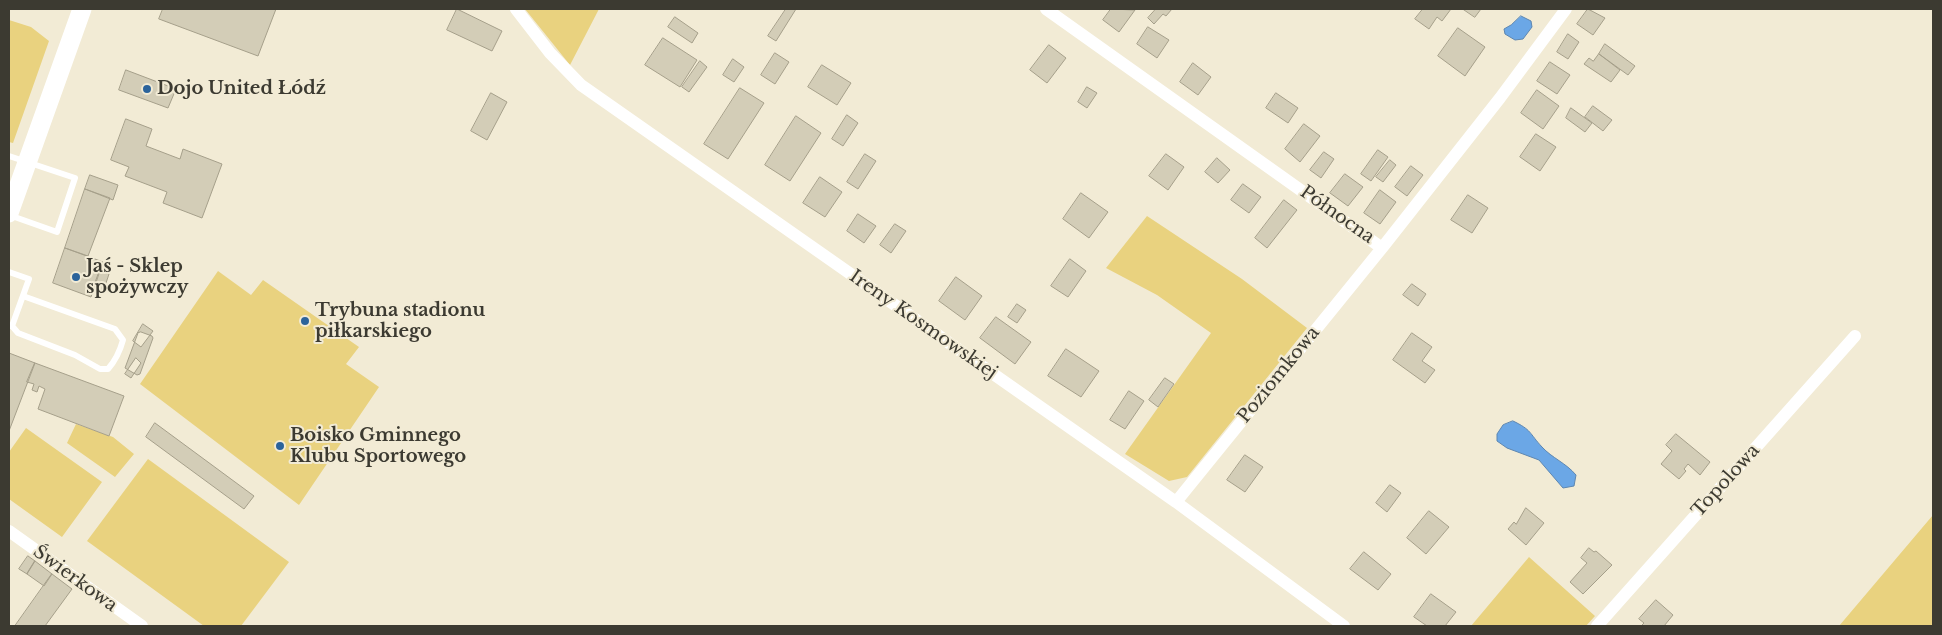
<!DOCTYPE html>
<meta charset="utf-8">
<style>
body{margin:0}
#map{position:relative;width:1942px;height:635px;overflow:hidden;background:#f2ebd5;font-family:"Libre Baskerville",serif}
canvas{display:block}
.frame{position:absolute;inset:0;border:10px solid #3c3a31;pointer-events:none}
</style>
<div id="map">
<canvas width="1942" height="635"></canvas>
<div class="frame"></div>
</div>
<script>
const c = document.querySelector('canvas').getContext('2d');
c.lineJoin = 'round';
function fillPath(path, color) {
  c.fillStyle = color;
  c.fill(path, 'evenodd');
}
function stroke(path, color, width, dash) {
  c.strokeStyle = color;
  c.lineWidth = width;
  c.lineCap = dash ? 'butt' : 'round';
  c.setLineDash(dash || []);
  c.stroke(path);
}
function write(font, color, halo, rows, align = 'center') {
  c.font = font + ' "Libre Baskerville",serif';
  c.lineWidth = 4;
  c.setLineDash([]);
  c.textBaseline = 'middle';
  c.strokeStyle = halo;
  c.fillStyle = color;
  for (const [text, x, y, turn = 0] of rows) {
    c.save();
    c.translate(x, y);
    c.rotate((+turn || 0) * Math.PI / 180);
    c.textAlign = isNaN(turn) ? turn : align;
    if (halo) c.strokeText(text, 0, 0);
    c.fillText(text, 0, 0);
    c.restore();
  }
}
const green = new Path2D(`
 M525 9H599L570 65Z
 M9 20 31 27 49 41 13 143 9 142Z
 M1147 216 1242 279 1307 328 1187 477 1169 481 1125 454 1211 333 1157 295 1106 268Z
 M218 271 251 295 263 280 359 347 346 364 379 387 299 505 140 384Z
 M76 424 113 437 134 454 115 477 67 443Z
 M26 428 102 482 62 537 9 499V452Z
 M148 459 289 562 241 626H204L87 541Z
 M1933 515V626H1839Z
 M1529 557 1595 616 1586 626H1471Z`);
const water = new Path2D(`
 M1521 16 1531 21 1532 27 1523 39 1515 40 1505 34 1504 29 1511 25Z
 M1513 421C1532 430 1529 433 1542 447 1552 458 1566 463 1576 475L1574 486 1563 488 1539 460 1507 448 1497 441V434L1503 425Z`);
const building = new Path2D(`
 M163 9H276L258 56 159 19Z
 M457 9 502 31 492 51 447 30Z
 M786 9H796L776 41 768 36Z
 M1111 9 1135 10 1119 32 1103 20Z
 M1156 9H1172L1166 16 1163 14 1154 24 1148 18Z
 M1423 9H1451L1442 21 1437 17 1429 29 1415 19Z
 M1463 9H1481L1475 17Z
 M1588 9 1605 18 1593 35 1577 24Z
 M675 17 698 33 692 43 668 27Z
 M1148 27 1169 40 1157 58 1137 44Z
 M1458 28 1485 47 1465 76 1438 56Z
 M1568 34 1579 42 1568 59 1557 52Z
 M663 38 697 60 680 87 645 65Z
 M1605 44 1635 66 1628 75 1599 54Z
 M1049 45 1066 58 1047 83 1030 70Z
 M775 53 789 62 775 84 761 75Z
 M1599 54 1620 70 1611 82 1584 64 1589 58 1593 61Z
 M733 59 744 67 734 82 723 75Z
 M700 61 707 67 689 92 682 87Z
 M1550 62 1570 75 1557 94 1537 81Z
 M1193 63 1211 77 1198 95 1180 82Z
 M822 65 851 83 837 105 808 87Z
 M126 70 176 89 168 108 119 90Z
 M1087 87 1097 93 1087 108 1078 102Z
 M740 88 764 103 728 159 704 144Z
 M1537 90 1559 106 1543 129 1521 113Z
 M491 93 507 102 487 140 471 131Z
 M1276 93 1298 108 1288 123 1266 108Z
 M1593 106 1612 120 1603 131 1585 117Z
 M1571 108 1592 123 1585 132 1566 118Z
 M847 115 858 123 843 146 832 139Z
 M796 116 821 133 790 181 765 165Z
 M126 119 152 129 146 146 180 159 183 149 222 164 202 218 163 203 167 192 125 176 129 167 111 160Z
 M1304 124 1320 136 1300 162 1285 149Z
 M1536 134 1556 147 1540 171 1520 157Z
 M1378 150 1388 157 1371 181 1361 174Z
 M1324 152 1334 159 1321 178 1310 170Z
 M865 154 876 161 858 189 847 182Z
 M1166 154 1184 167 1168 190 1149 176Z
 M1217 158 1230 170 1218 183 1205 172Z
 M1390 160 1396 165 1383 182 1376 177Z
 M1411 166 1423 175 1407 196 1395 187Z
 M1345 174 1363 187 1348 206 1330 193Z
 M90 175 118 185 113 200 85 189Z
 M820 177 842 192 825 217 803 203Z
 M1243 184 1261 197 1249 213 1231 200Z
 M85 189 110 198 88 256 65 248Z
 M1380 190 1396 202 1380 224 1364 213Z
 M1081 193 1108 212 1089 238 1063 219Z
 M1468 195 1488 208 1472 233 1451 220Z
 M1284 200 1297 210 1267 248 1255 238Z
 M858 214 876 226 864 243 847 231Z
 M895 224 906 231 891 253 880 245Z
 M65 248 103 262 91 297 53 283Z
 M1070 259 1086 271 1068 297 1051 286Z
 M100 270 109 274 103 292 93 289Z
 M956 277 982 296 965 320 939 301Z
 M1412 284 1426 294 1418 306 1403 295Z
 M1017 304 1026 310 1017 323 1008 317Z
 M996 317 1031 342 1015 364 980 338Z
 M143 324 153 331 141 347 133 341Z
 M141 332 152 336 153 338 140 374 137 375 125 368 138 333Z
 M1412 333 1432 347 1422 361 1435 370 1425 383 1393 360Z
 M1066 349 1099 371 1081 397 1048 376Z
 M9 353 35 363 9 431Z
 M136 358 141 363 131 378 125 374Z
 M35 363 124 396 109 436 38 409 45 389 39 386 37 392 32 390 34 384 27 382Z
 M1165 378 1174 384 1158 407 1149 400Z
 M1129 391 1144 401 1125 429 1110 420Z
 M155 423 254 496 244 509 146 437Z
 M1676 434 1710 462 1700 475 1688 464 1684 469 1686 471 1679 479 1661 464 1672 451 1666 445Z
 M1245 455 1263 467 1245 492 1227 480Z
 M1390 485 1401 493 1387 512 1376 503Z
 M1526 508 1544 523 1526 545 1508 529 1514 522 1516 524Z
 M1429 511 1449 527 1426 554 1407 538Z
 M1589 548 1594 552 1596 551 1612 565 1583 594 1570 582 1587 563 1581 558Z
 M1364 552 1391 574 1378 590 1350 569Z
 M28 556 35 561 27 574 19 569Z
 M35 561 52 574 44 586 27 574Z
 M52 574 72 589 45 626H15Z
 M1431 594 1456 612 1445 626H1427L1414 617Z
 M1656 600 1673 615 1664 626H1641L1644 623 1639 619Z`);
const service = new Path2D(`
 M9 156 75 178 57 232 9 215
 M9 272 29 279 12 326H10
 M12 326 18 333 75 355 100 369H108C116 360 120 351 123 340L115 329 23 296`);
const minor = new Path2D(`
 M516 9 550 53 581 85 1176 502 1344 626
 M1046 9 1382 248 1500 98 1566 9
 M1176 502 1382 248
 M9 531 142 626
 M1597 626 1855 336`);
const secondary = new Path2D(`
 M9 213 82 9`);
const markers = [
 [147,89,5,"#2b639b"],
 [76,277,5,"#2b639b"],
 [305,321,5,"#2b639b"],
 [280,446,5,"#2b639b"]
];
const poiNames = [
 ["Dojo United Łódź",157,89],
 ["Jaś - Sklep",86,267],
 ["spożywczy",86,288],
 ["Trybuna stadionu",315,311],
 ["piłkarskiego",315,332],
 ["Boisko Gminnego",290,436],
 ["Klubu Sportowego",290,457]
];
const streetNames = [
 ["Północna",1337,215,35],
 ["Ireny Kosmowskiej",923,325,35],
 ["Poziomkowa",1279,375,-51],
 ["Topolowa",1726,481,-48],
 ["Świerkowa",75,579,36]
];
fillPath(green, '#e9d27f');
fillPath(water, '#6ba7e6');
stroke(water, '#5d86b0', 1);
fillPath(building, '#d3cdb7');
stroke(building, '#a59f8a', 1);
stroke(service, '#fff', 6);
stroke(minor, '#fff', 12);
stroke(secondary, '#fff', 19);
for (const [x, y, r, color] of markers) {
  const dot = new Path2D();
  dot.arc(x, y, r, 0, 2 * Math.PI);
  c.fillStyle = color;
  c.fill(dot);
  stroke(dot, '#f2ebd5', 2);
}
write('bold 18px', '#3c3a31', '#f2ebd5', poiNames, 'left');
write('18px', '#3c3a31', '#f2ebd5', streetNames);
</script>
